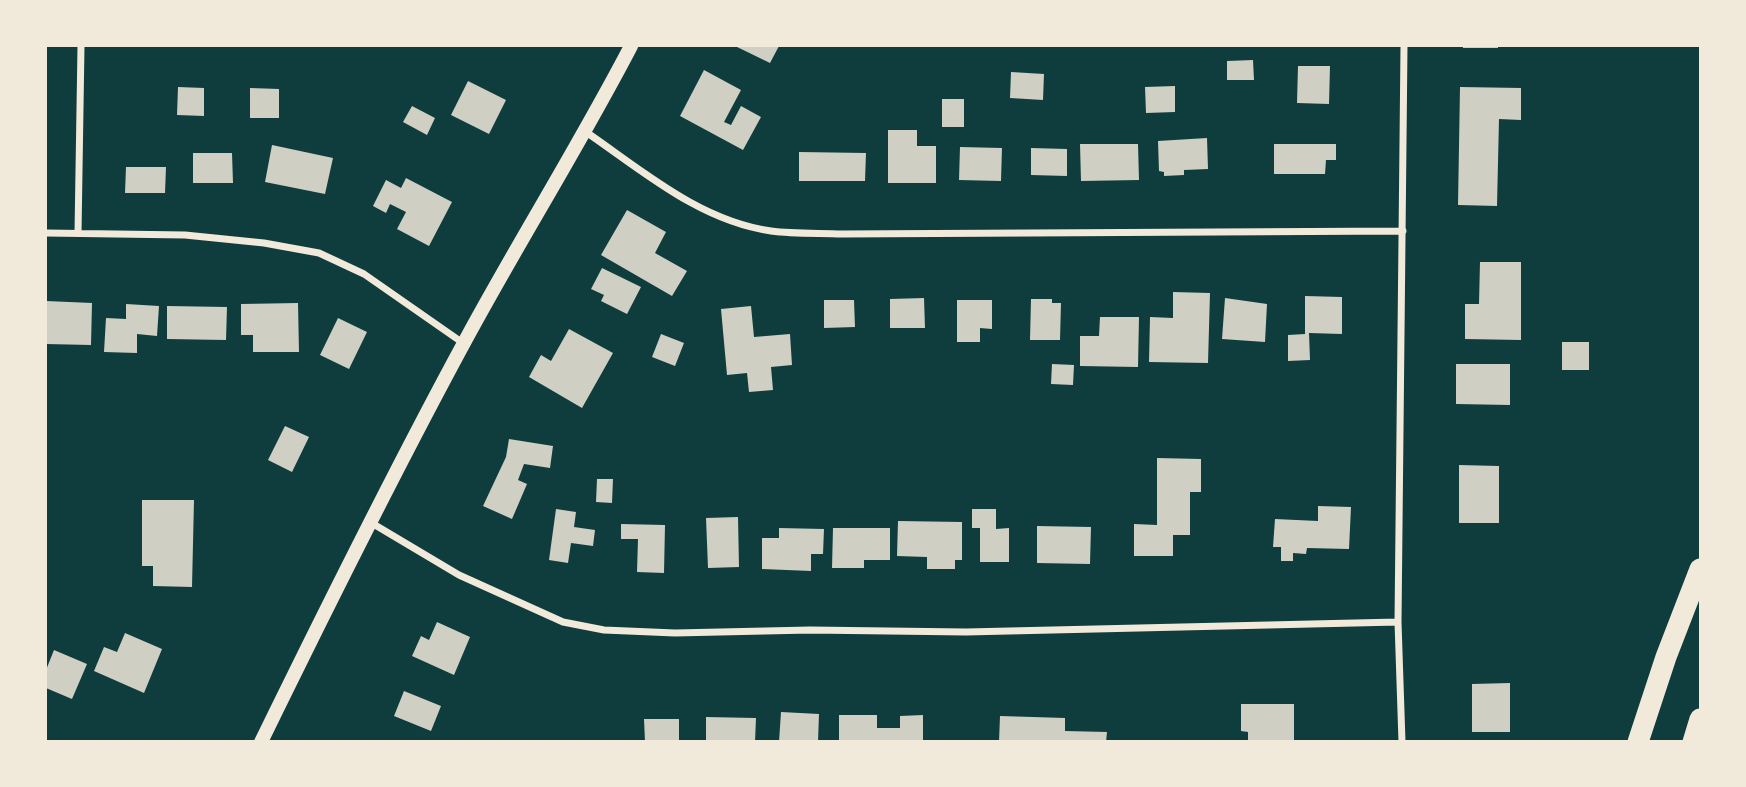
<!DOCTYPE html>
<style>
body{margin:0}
#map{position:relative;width:1746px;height:787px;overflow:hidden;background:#0f3d3e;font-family:Spectral,serif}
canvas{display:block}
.frame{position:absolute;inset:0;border:47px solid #f1e9da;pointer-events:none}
</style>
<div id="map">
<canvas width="1746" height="787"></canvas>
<div class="frame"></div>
</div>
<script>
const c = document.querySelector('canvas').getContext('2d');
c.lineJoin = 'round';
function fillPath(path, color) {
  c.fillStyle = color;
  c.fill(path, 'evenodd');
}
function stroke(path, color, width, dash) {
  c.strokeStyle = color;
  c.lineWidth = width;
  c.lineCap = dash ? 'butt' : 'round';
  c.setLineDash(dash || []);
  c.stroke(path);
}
const building = new Path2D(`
 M735 46H779L770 63Z
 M1463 46H1498V48H1463Z
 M1253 60 1254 80H1227V61Z
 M1298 66H1330L1329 104 1297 103Z
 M704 70 741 90 724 122 731 125 741 106 761 117 743 150 680 116Z
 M1011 72 1044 74 1043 100 1010 98Z
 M468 81 506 100 489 134 451 115Z
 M1175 86V112L1146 113 1145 87Z
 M178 87 204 88V116L177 115Z
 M1460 87 1521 88V120L1499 119 1497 206 1458 205Z
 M250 88 279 89V118H250Z
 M942 99H964V127H942Z
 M412 106 435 118 427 135 403 122Z
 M888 130H917V146H936V183H888Z
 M1207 138 1208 169 1184 170V175L1164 176V172L1159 171 1158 141Z
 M1080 144H1138L1139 180 1081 181Z
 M1274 144H1336V160H1326L1325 174H1274Z
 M272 145 333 158 325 194 265 182Z
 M960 147 1002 148 1001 181 959 180Z
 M1031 148 1067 149V176L1031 175Z
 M799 152 866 153 865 181H799Z
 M193 153H232L233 183H193Z
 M126 167H166L165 193H125Z
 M406 178 452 202 429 246 397 229 406 212 390 204 386 213 373 206 386 180 401 188Z
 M627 210 666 232 655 253 687 271 672 296 601 255Z
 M1480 262H1521V340L1465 339V304H1479Z
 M602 268 641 287 627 314 601 301 604 295 591 289Z
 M1173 292 1210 293 1208 363 1149 362 1150 317 1173 318Z
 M1305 296 1342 297V334L1309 333 1310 360 1288 361V335L1305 334Z
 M924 298 925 328H890V299Z
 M1225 298 1267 304 1265 342 1222 339Z
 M1031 299H1052V303H1061L1060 340H1030Z
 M824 300H854L855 327 824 328Z
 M957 300H992V329L980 328V342H957Z
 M46 301 92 303 91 345 46 344Z
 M298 303 299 352H253V335H241V304Z
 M126 304 159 306 157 336 137 334V353L104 352 106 318 126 319Z
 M167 306 227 307 226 340 167 339Z
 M751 306 754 337 790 334 792 365 771 367 773 390 749 392 747 373 727 375 721 309Z
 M1100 317H1139L1138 367 1080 366V336H1099Z
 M338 318 367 332 349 369 320 355Z
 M569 329 613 353 582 408 529 377 541 355 551 361Z
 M661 334 684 343 675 366 652 357Z
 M1562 342H1589V370H1562Z
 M1052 364 1074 365 1073 385 1051 384Z
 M1456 364H1510V405L1456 404Z
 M285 426 309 437 292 472 268 460Z
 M509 439 553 446 550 468 524 464 518 480 527 484 512 519 483 506 506 457Z
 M1157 458 1201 459V492H1190V535H1173V556H1134V524L1157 525Z
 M1459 465 1499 466V523H1459Z
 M597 479H613L612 503 596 502Z
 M142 500H194L192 587 153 586V566H142Z
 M1318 506 1351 507 1349 549 1307 548 1306 554 1293 553V561H1281V547H1273L1275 519 1318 521Z
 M556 509 576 512 574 527 595 530 593 546 571 543 568 563 549 560Z
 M972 509H996V529L1009 528V562H980V528H972Z
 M738 517 739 567 708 568 706 518Z
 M898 521 962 522V560H955V569H927V557L897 556Z
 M621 524 665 525 664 573 637 572 638 539H621Z
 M1037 526 1091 527 1090 564 1037 563Z
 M779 528 824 529 823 554H811V571L762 569V538H779Z
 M833 528H890V560H864V568H832Z
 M437 622 470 637 454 675 412 656 421 636 429 640Z
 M125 633 162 649 144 693 94 671 104 647 117 652Z
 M54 650 87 664 72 699 46 688V670Z
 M1510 683V732H1472V684Z
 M404 691 441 706 431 731 394 716Z
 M1241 704H1294V742H1248V732L1241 731Z
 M781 712 819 714 818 742H779Z
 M839 715H877V728H900V716L923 715V742L839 741Z
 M1000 716 1065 718V731L1107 732 1106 742H999Z
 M706 717 756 718 755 742H706Z
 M644 719H679V742H645Z`);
const minor = new Path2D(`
 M586 132C643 171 700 221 771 231 794 234 819 233 842 234L1403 231
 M46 233 185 235 264 243 319 253 364 274 463 343
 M78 233 81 46
 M370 522 459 575 563 622 604 630 675 633 810 630 966 632 1398 622
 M1402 742 1398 622 1404 46`);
const secondary = new Path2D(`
 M261 742C327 607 394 472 465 341 519 241 579 146 631 46`);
const motorway = new Path2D(`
 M1638 742 1666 657 1700 569
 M1693 742 1700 719`);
fillPath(building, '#cfcfc3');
stroke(minor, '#f1e9da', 7);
stroke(secondary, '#f1e9da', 14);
stroke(motorway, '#f1e9da', 21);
</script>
